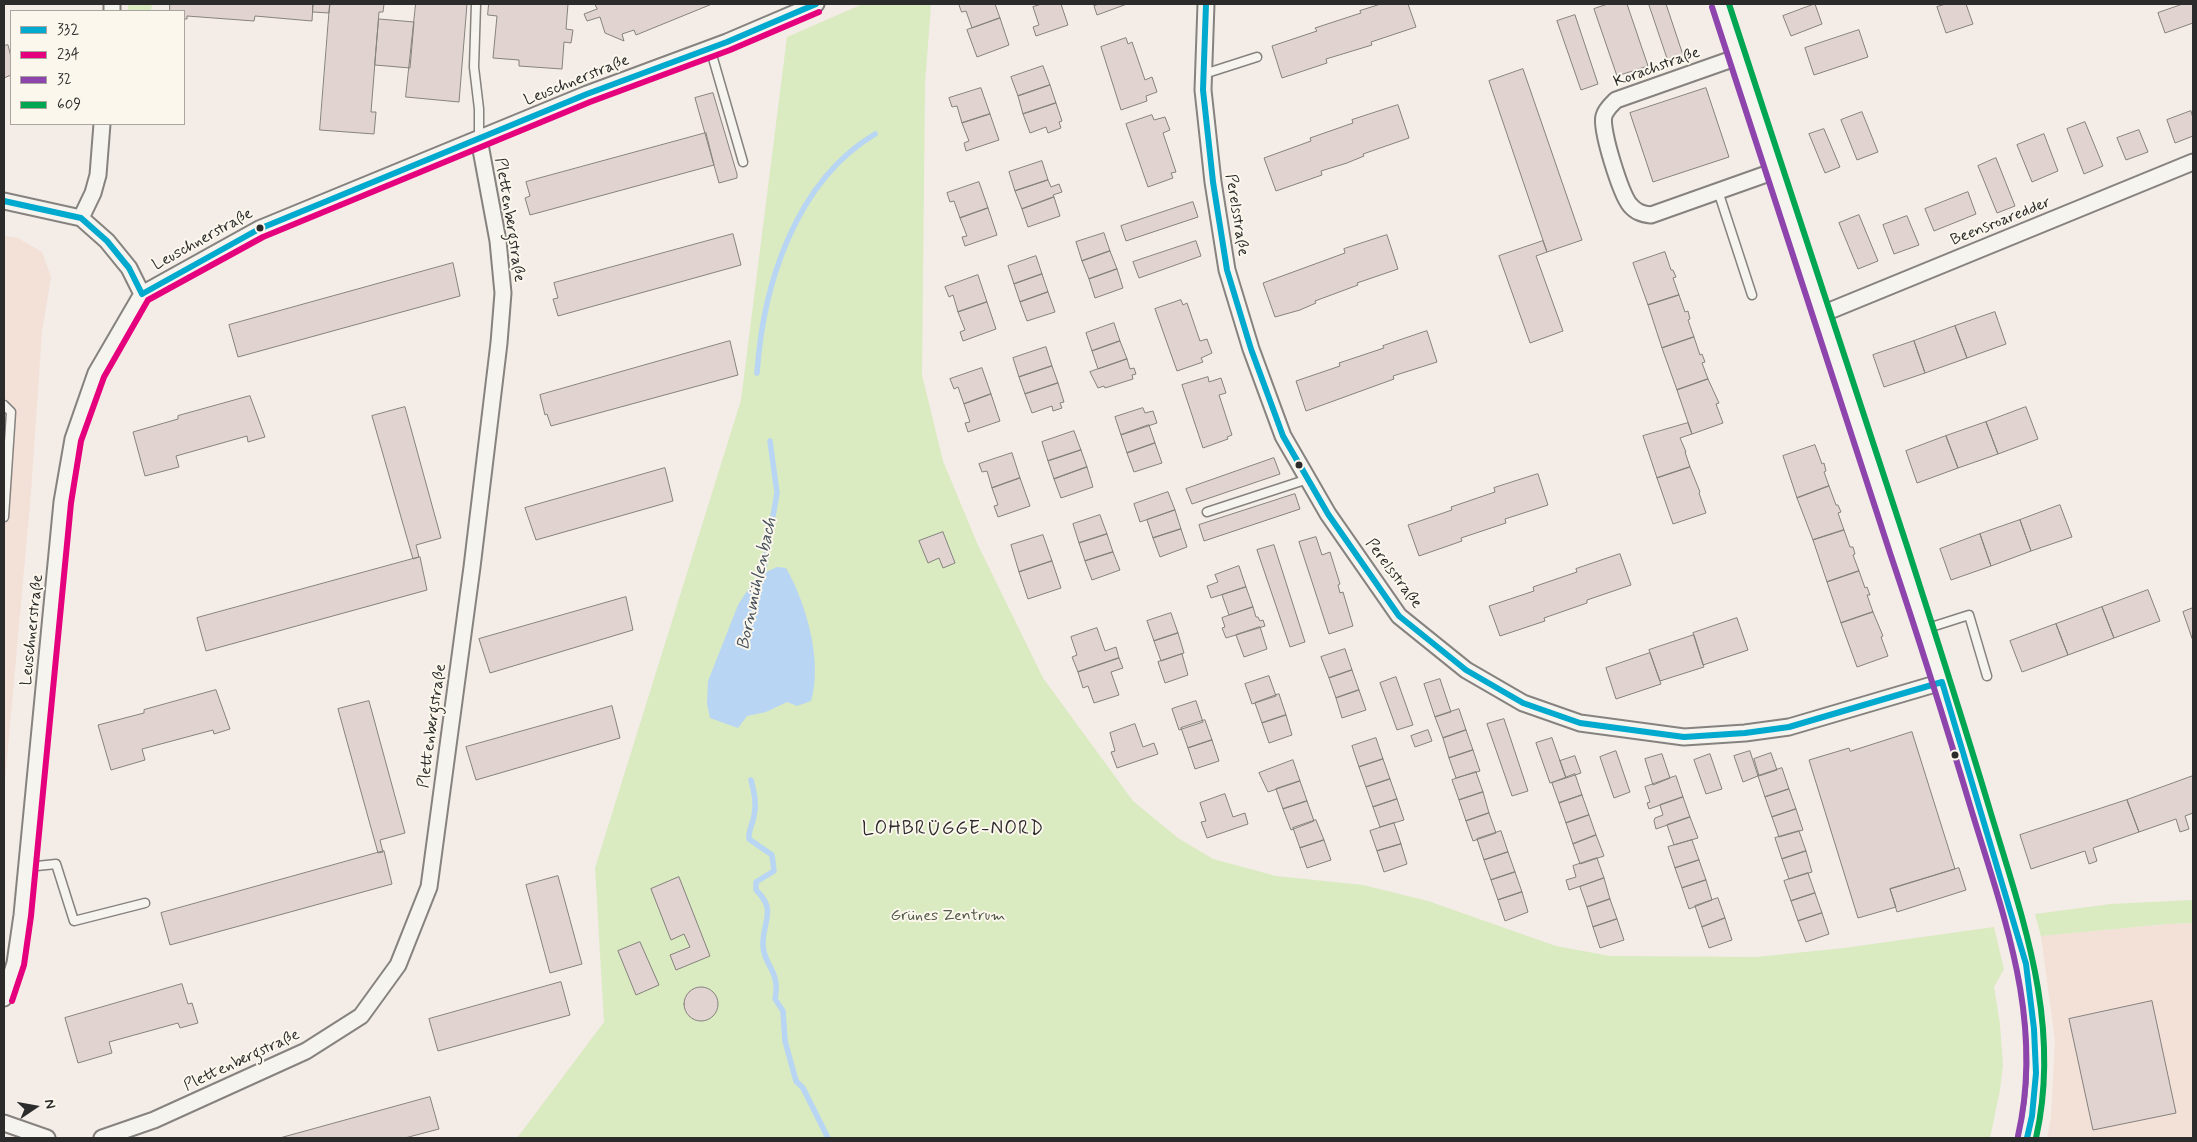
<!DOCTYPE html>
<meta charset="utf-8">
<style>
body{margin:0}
#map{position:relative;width:2197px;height:1142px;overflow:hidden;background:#f4ece6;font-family:Mynerve,sans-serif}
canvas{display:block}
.frame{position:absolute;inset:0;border:5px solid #2b2b2b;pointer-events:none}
.legend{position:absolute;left:10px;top:10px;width:175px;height:115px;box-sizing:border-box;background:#fbf7ec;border:1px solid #a8a59f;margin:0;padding:6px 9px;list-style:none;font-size:15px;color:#2b2b2b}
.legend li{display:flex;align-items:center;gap:10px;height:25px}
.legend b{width:25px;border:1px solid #a8a59f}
.north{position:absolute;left:10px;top:1082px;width:50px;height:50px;-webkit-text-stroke:4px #fbf7ec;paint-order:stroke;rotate:78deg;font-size:14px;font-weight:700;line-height:20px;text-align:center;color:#2b2b2b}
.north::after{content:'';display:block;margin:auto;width:18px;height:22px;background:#2b2b2b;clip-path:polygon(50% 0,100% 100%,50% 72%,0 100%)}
</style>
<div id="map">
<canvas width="2197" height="1142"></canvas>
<div class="frame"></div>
<ul class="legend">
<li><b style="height:6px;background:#00a9ce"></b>332</li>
<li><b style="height:6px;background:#e5007d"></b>234</li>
<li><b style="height:6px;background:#8e44ad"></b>32</li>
<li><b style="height:6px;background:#00a651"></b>609</li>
</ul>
<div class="north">N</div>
</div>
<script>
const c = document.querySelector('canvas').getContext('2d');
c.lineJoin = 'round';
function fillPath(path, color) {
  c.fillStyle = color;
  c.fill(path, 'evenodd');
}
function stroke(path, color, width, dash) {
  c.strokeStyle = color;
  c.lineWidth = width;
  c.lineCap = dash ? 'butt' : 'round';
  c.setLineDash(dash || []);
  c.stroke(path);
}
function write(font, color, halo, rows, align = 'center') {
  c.font = font + ' Mynerve,sans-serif';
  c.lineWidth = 4;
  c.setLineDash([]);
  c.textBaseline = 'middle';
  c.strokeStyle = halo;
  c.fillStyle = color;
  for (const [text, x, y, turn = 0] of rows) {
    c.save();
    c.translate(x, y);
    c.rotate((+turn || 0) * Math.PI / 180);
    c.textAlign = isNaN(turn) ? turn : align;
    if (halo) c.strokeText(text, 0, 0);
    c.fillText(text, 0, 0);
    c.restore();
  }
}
const built = new Path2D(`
 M4 236 18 238 42 252 51 277 42 331 31 492 4 791Z
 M2193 923V1138H2047L2051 1118 2055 1040 2041 936 2168 924Z`);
const green = new Path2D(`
 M128 4H152L151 11H128Z
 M863 4H931L925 84 922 375 943 461 977 543 1043 678 1133 801 1178 838 1213 859 1276 876 1363 885 1428 901 1556 946 1610 956 1756 957 1844 948 1994 927 2004 969 1994 987 2000 1024 2003 1065 2000 1090 1990 1138H517L604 1022 595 868 741 400 787 37Z
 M2193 900V923L2168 924 2041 936 2035 914 2111 904Z`);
const water = new Path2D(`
 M777 567 786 568C806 603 823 661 811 701L797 706 787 702 766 712 747 716 738 728 710 718 707 704 708 681 738 605 752 583 764 573Z`);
const stream = new Path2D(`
 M757 373C763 285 795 182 875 134
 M762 579 777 493 770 441
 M751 780C754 792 757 803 754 816 753 824 748 830 749 839L772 855 774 871 756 882V890C777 910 763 920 763 944 763 966 781 970 775 999L783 1011 785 1041 796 1081 803 1088 828 1138`);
const building = new Path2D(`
 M170 4H313L312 21 255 16 254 21 187 16V19H184V11H170Z
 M313 4H330L329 13 313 12Z
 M330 4H384L383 12H379L371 112H376L374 134 320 130Z
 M416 4H467L459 102 406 97Z
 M489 4H568L566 29 573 30 571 43 564 42 562 69 519 66V60L493 58 497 16 488 15Z
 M595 4H712L636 35 634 30 622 34 624 41 605 33 600 17 587 21 584 14 597 9Z
 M959 4H995L1000 18 972 28 966 11 962 12Z
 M1042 4H1061L1068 25 1036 36 1033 27 1039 25 1033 7Z
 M1099 4H1098H1127L1097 15 1094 6Z
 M1381 4H1408L1416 27 1371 42 1372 45 1326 59 1327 63 1282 78 1272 46 1317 31 1315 28 1361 13 1360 11Z
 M1608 4H1627L1648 66 1617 76 1594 9Z
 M1649 4H1666L1683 55 1668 60Z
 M1815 4 1822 24 1791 36 1783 16Z
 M1946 4H1966L1973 24 1946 33 1937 7Z
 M2183 4H2193V23L2165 33 2158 13Z
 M1575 15 1598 84 1581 90 1557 21Z
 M1000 18 1009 45 977 57 967 30Z
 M379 19 414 22 410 68 375 65Z
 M1859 30 1868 57 1814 75 1805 48Z
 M1126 38 1128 44 1132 42 1145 80 1152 77 1157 92 1146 96 1147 101 1121 110 1101 47Z
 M8 45 11 57V75L4 78V46Z
 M1043 66 1050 85 1018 96 1011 77Z
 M1523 69 1582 240 1547 252 1489 81Z
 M1050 85 1056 103 1023 114 1018 96Z
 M981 88 990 114 962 123 957 106 952 107 949 98Z
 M1706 88 1729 157 1653 182 1630 113Z
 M713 93 737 174V178L719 183 695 98Z
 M1056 103 1062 121 1059 122 1061 128 1048 133 1046 127 1030 133 1023 114Z
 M1398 105 1409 138 1363 154 1364 156 1347 163 1321 171 1322 175 1276 191 1264 158 1311 141 1310 138 1353 123 1352 120Z
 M2191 111 2193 118V136L2175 143 2167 120Z
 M1862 112 1878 152 1857 160 1841 120Z
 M990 114 999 140 966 151 964 143 969 141 962 123Z
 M1152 115 1154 120 1165 117 1170 130 1163 133 1176 172 1171 173 1173 178 1148 187 1126 124Z
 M2085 122 2103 166 2084 174 2067 129Z
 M1824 129 1840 167 1825 173 1809 134Z
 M2139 130 2148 152 2126 160 2117 138Z
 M706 133 714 165 530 215 525 198 530 196 526 182Z
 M2044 134 2058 171 2032 182 2017 145Z
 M1996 158 2015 206 1997 213 1978 166Z
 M1042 161 1048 180 1015 191 1009 172Z
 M1048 180 1051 187 1059 184 1062 192 1053 195 1054 197 1022 209 1015 191Z
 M979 182 988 208 960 218 954 201 950 202 947 193Z
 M1968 192 1976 214 1934 231 1925 209Z
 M1054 197 1060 216 1028 227 1022 209Z
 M1193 202 1198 217 1126 241 1121 226Z
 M988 208 997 235 965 246 962 237 967 236 960 218Z
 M1859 215 1878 261 1858 269 1839 223Z
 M1907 216 1919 245 1894 254 1883 225Z
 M1104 233 1110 251 1082 261 1076 242Z
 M733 234 741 265 558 316 553 299 558 298 554 283Z
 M1387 235 1398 269 1357 283 1358 285 1315 301 1316 303 1300 310 1275 317 1263 283 1345 253 1344 249Z
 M1196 241 1201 256 1139 278 1133 262Z
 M1543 241 1547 252 1536 256 1563 331 1530 343 1499 256Z
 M1110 251 1117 269 1089 279 1082 261Z
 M1665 252 1671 270H1673L1676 277 1673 278 1679 295 1648 305 1633 263Z
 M1036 256 1042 274 1014 284 1008 266Z
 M453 263 460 296 238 357 229 325Z
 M1117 269 1123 288 1095 298 1089 279Z
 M1042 274 1048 292 1020 302 1014 284Z
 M978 275 987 302 958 312 953 295 949 297 945 287Z
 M1048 292 1055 312 1027 321 1020 302Z
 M1679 295 1685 312 1688 311 1690 319 1688 320 1694 337 1662 348 1648 305Z
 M1181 300 1183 305 1187 303 1200 341 1207 339 1212 353 1201 358 1203 362 1177 371 1155 309Z
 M987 302 996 329 963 341 960 332 965 330 958 312Z
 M1995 312 2006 344 1967 358 1955 326Z
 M1114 323 1120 341 1092 351 1086 333Z
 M1955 326 1967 358 1925 373 1914 341Z
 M1427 331 1437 362 1393 376 1394 379 1306 411 1296 381 1340 366 1339 363 1384 348 1383 346Z
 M1694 337 1700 355 1702 354 1705 362 1702 363 1708 379 1677 390 1662 348Z
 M730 341 738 375 551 426 547 414 545 415 540 395Z
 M1120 341 1127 359 1098 369 1092 351Z
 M1914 341 1925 373 1884 387 1873 355Z
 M1046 347 1052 366 1019 377 1013 358Z
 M1127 359 1130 369 1134 368 1136 374 1132 375 1133 379 1105 388 1104 386 1098 388 1090 372Z
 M1052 366 1058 383 1025 394 1019 377Z
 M982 368 991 394 964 404 958 387 954 389 950 379Z
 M1208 377 1209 382 1221 378 1226 393 1219 395 1232 435 1227 437 1228 439 1203 448 1182 385Z
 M1708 379 1719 403 1716 404 1723 423 1692 434 1677 390Z
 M1058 383 1064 402 1060 403 1062 408 1053 411 1052 406 1032 413 1025 394Z
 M991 394 1000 421 968 432 965 423 970 422 964 404Z
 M250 396 265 437 248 442 247 436 176 456 179 467 145 476 133 432 178 419V416Z
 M405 407 441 538 416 545 419 557 413 559 372 416Z
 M2026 407 2038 439 1998 454 1986 422Z
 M1143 408 1145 413 1153 411 1157 423 1121 435 1115 417Z
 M1986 422 1998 454 1958 468 1946 436Z
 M1688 423 1692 434 1680 438 1686 452H1685L1690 467 1657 478 1643 436Z
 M1149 425 1155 443 1127 453 1121 435Z
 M1074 431 1081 450 1048 461 1042 442Z
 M1946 436 1958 468 1917 483 1906 451Z
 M1155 443 1162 463 1134 472 1127 453Z
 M1815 445 1822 464 1824 463 1826 471 1824 472 1829 486 1797 498 1783 456Z
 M1081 450 1087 467 1054 479 1048 461Z
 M1012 453 1020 478 992 488 987 471 982 472 979 464Z
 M1274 458 1280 474 1192 504 1186 489Z
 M1087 467 1093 487 1061 498 1054 479Z
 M1690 467 1700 492 1699 493 1706 513 1673 524 1657 478Z
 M665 468 673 501 536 540 525 508Z
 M1538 474 1548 505 1505 519 1506 523 1461 538 1462 541 1419 556 1408 525 1452 510 1451 507 1495 492 1494 488Z
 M1020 478 1030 506 998 517 994 506 998 505 992 488Z
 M1829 486 1836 505H1838L1841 512 1838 513 1844 530 1813 540 1797 498Z
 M1168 492 1175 510 1140 522 1134 504Z
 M1295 494 1300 509 1204 541 1199 525Z
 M2060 505 2072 537 2031 551 2020 520Z
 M1175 510 1181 529 1153 538 1147 520Z
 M1100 515 1107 534 1079 543 1073 524Z
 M2020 520 2031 551 1991 566 1980 534Z
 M1181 529 1187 547 1160 557 1153 538Z
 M1844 530 1850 547H1853L1855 554 1853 555 1859 571 1827 582 1813 540Z
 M943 532 955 563 943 568 939 558 928 563 919 541Z
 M1107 534 1113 552 1085 561 1079 543Z
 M1980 534 1991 566 1951 580 1940 549Z
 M1043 535 1052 561 1019 572 1011 545Z
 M1316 537 1322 555 1330 552 1340 584 1338 585 1340 593 1343 592 1353 626 1329 634 1299 542Z
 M1274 545 1305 642 1290 647 1257 550Z
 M1113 552 1120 570 1092 580 1085 561Z
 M1620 554 1631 585 1587 600V603L1544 618 1545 621 1500 636 1489 606 1534 591 1533 587 1577 572 1576 569Z
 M420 557 427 590 206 651 197 618Z
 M1052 561 1061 588 1028 599 1019 572Z
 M1239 566 1246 587 1211 598 1207 586 1218 582 1215 575Z
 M1859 571 1865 588 1867 587 1870 595H1867L1873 612 1841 623 1827 582Z
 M1246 587 1253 607 1229 615 1222 595Z
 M2148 590 2160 621 2114 638 2102 607Z
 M626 597 633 630 490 673 479 639Z
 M1253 607 1256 617H1258L1260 621 1263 620 1265 626 1226 638 1222 628 1225 627 1222 618Z
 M2102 607 2114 638 2068 655 2056 624Z
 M2193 608V641L2183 612Z
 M1873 612 1883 636 1881 637 1888 656 1857 667 1841 623Z
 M1171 613 1178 633 1154 641 1147 621Z
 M1737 618 1748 650 1703 665 1693 633Z
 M2056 624 2068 655 2022 672 2010 641Z
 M1260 627 1267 649 1244 657 1236 635Z
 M1097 628 1105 651 1116 647 1119 658 1078 672 1072 657 1077 655 1071 637Z
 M1178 633 1184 653 1161 661 1154 641Z
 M1694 635 1704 667 1660 681 1649 650Z
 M1345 649 1352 670 1329 678 1321 657Z
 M1650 653 1661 684 1616 699 1606 668Z
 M1182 654 1188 675 1165 683 1158 662Z
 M1119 658 1123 668 1111 672 1119 695 1094 703 1088 686 1083 688 1078 672Z
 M1352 670 1359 690 1336 698 1329 678Z
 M1269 676 1276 696 1252 704 1245 684Z
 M1396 677 1413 725 1397 730 1380 683Z
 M1440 679 1451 712 1435 717 1424 684Z
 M216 690 230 729 214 734 213 730 142 749 145 760 111 770 98 725 144 713V710Z
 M1359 690 1366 710 1342 718 1336 698Z
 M1279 694 1286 715 1262 723 1255 703Z
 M369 701 405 833 380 840 383 852 378 853 338 709Z
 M1196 701 1203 722 1179 730 1172 709Z
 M612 706 620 738 476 780 466 747Z
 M1459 709 1466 730 1443 738 1435 717Z
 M1286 715 1292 735 1269 743 1262 723Z
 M1504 719 1528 791 1512 796 1487 724Z
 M1205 720 1212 740 1188 748 1181 728Z
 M1135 724 1143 747 1154 743 1158 754 1117 768 1111 752 1115 751 1110 733Z
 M1428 730 1432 741 1415 747 1411 736Z
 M1466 730 1473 750 1449 758 1443 738Z
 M1912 732 1955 869 1890 889 1896 907 1858 918 1809 760 1849 748 1850 751Z
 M1376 738 1383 759 1359 767 1352 746Z
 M1552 738 1566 778 1550 783 1536 743Z
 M1212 740 1219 761 1195 769 1188 748Z
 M1473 750 1480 771 1456 778 1449 758Z
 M1616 751 1630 792 1614 798 1600 757Z
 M1750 751 1758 776 1743 782 1734 756Z
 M1771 753 1777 770 1759 776 1754 759Z
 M1662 754 1670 778 1653 785 1645 759Z
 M1710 754 1722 789 1706 794 1694 760Z
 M1575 756 1581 773 1566 778 1560 761Z
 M1383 759 1390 779 1366 787 1359 767Z
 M1293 760 1300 781 1268 792 1259 773Z
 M1782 768 1789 789 1765 797 1758 776Z
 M1476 772 1483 792 1459 800 1452 780Z
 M1575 774 1582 795 1559 803 1552 783Z
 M1676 776 1683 797 1649 809 1647 803 1650 802 1645 787Z
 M2193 776V813L2185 816 2189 829 2180 832 2176 819 2139 832 2127 800Z
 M1390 779 1397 799 1373 807 1366 787Z
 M1300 781 1307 801 1283 809 1276 789Z
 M1789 789 1796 809 1772 817 1765 797Z
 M1483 792 1489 813 1466 821 1459 800Z
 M1225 794 1233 817 1245 813 1248 824 1207 838 1201 822 1206 821 1200 803Z
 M1582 795 1589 815 1566 823 1559 803Z
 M1683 797 1690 817 1656 829 1654 821 1655 818 1663 815 1660 805Z
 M1397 799 1404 820 1380 827 1373 807Z
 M2127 800 2139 832 2093 848 2097 861 2089 864 2085 851 2031 869 2020 835Z
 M1307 801 1314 821 1291 830 1283 809Z
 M1796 809 1803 830 1779 837 1772 817Z
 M1489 813 1496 833 1473 841 1466 821Z
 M1589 815 1596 835 1573 844 1566 823Z
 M1690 817 1698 838 1674 845 1667 825Z
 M1316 820 1324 840 1300 848 1293 828Z
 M1394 823 1401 844 1377 851 1370 831Z
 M1501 831 1508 852 1484 860 1477 839Z
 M1799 831 1806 851 1782 859 1775 838Z
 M1596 835 1604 856 1580 864 1573 844Z
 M1324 840 1331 860 1307 868 1300 848Z
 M1692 840 1699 860 1675 868 1668 847Z
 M1401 844 1407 864 1384 872 1377 851Z
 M384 851 392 884 170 945 161 913Z
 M1806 851 1812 872 1789 879 1782 859Z
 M1508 852 1515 872 1491 880 1484 860Z
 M1597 858 1604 878 1569 890 1566 880 1576 877 1573 866Z
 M1699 860 1706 880 1682 888 1675 868Z
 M1959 868 1966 890 1897 912 1890 889Z
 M1515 872 1522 892 1498 900 1491 880Z
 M1808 873 1815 893 1791 901 1784 881Z
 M558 876 582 964 550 973 526 885Z
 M679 877 710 956 676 970 670 955 690 947 684 934 671 940 651 889Z
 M1604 878 1610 899 1587 907 1580 887Z
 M1706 880 1712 900 1689 909 1682 888Z
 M1522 892 1528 912 1505 921 1498 900Z
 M1815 893 1822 913 1798 921 1791 901Z
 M1718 898 1725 918 1702 927 1695 906Z
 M1610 899 1617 919 1593 927 1587 907Z
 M1822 913 1829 934 1806 942 1798 921Z
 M1725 918 1732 940 1709 948 1702 927Z
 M1617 919 1624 940 1600 948 1593 927Z
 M640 942 659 985 636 995 618 951Z
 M561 982 570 1015 438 1051 429 1019Z
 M182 984 188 1004 192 1003 198 1023 180 1028 178 1023 109 1042 112 1053 78 1063 65 1018Z
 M684 1004a17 17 0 1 1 34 0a17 17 0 1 1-34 0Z
 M2152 1001 2176 1113 2093 1130 2069 1019Z
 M430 1097 439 1129 405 1138H280Z`);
const service = new Path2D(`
 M476 4 474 67 479 109V139
 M710 48 743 162
 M1204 74 1257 57
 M1718 191 1752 295
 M4 405 11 412 4 517
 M1207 512 1308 479
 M1925 629 1969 615 1987 676
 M27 867 56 864 74 921 145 903`);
const minor = new Path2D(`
 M1206 4 1203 90 1213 182 1227 270 1251 349 1283 436 1328 514 1399 616 1466 670 1523 703 1580 723 1684 737 1745 733 1789 727 1942 682
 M1720 4 1942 682 2017 931C2035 997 2046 1071 2027 1138
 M112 11V4
 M1738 57 1616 100C1611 105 1606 109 1604 116 1600 129 1621 194 1630 205 1636 212 1642 214 1651 215L1775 171
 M4 201 81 218 107 241 129 268 142 294
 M81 218 93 193 98 175 102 124
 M1822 314 2193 162
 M4 998 15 963 22 915 62 502 73 439 96 373 142 294 259 229 587 94 727 42 816 4
 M4 1123 47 1138
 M102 1138 154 1120 306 1051 361 1016 398 965 429 887 472 567 499 343 503 293 498 241 479 139`);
const bus1 = new Path2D(`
 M1206 4 1203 90 1213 182 1227 270 1251 349 1283 436 1328 514 1399 616 1466 670 1523 703 1580 723 1684 737 1745 733 1789 727 1942 682
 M4 201 81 218 107 241 129 268 142 294
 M142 294 259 229 587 94 727 42 816 4
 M1942 682 2026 964 2034 1029 2036 1073 2032 1116 2027 1138`);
const bus2 = new Path2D(`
 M12 1001 24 965 31 916 71 503 81 441 104 377 148 300 263 237 590 102 730 50 819 12`);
const bus3 = new Path2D(`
 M1712 7C1771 189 1831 371 1890 553 1919 639 1946 725 1972 812 2005 920 2044 1022 2018 1136`);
const bus4 = new Path2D(`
 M1729 4C1788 185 1848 366 1907 546 1935 633 1963 720 1989 807 2022 917 2062 1022 2036 1138`);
const markers = [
 [260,228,4.5,"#2b2b2b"],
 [1299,465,4.5,"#2b2b2b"],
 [1955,755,4.5,"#2b2b2b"]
];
const streetNames = [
 ["Korachstraße",1657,68,-20],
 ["Leuschnerstraße",577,81,-22],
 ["Perelsstraße",1236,215,81],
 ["Plettenbergstraße",509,220,81],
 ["Beensroaredder",2001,222,-22],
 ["Leuschnerstraße",203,240,-29],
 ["Perelsstraße",1393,574,53],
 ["Leuschnerstraße",33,630,-84],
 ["Plettenbergstraße",433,726,-82],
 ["Plettenbergstraße",242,1061,-25]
];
const parkNames = [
 ["Grünes Zentrum",948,917]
];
const waterNames = [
 ["Bornmühlenbach",758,584,-78]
];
const quarterNames = [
 ["LOHBRÜGGE-NORD",953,830]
];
fillPath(built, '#f3e0d7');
fillPath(green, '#daeac1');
fillPath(water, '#b8d5f3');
stroke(stream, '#b8d5f3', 5.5);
fillPath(building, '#e1d3cf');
stroke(building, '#85827f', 1);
stroke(service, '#85827f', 11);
stroke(minor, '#85827f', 19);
stroke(service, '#f6f4ef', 8);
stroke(minor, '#f6f4ef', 15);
stroke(bus1, '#00a9ce', 6);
stroke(bus2, '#e5007d', 6);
stroke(bus3, '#8e44ad', 6);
stroke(bus4, '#00a651', 6);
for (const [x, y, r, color] of markers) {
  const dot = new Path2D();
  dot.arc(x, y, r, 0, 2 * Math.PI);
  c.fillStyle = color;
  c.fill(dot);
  stroke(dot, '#fbf7ec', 2);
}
write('16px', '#2b2b2b', '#fbf7ec', streetNames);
write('16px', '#525a49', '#fbf7ec', parkNames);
write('italic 18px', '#48535e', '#fbf7ec', waterNames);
c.letterSpacing = '1px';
write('19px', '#2b2b2b', '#fbf7ec', quarterNames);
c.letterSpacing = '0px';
</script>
